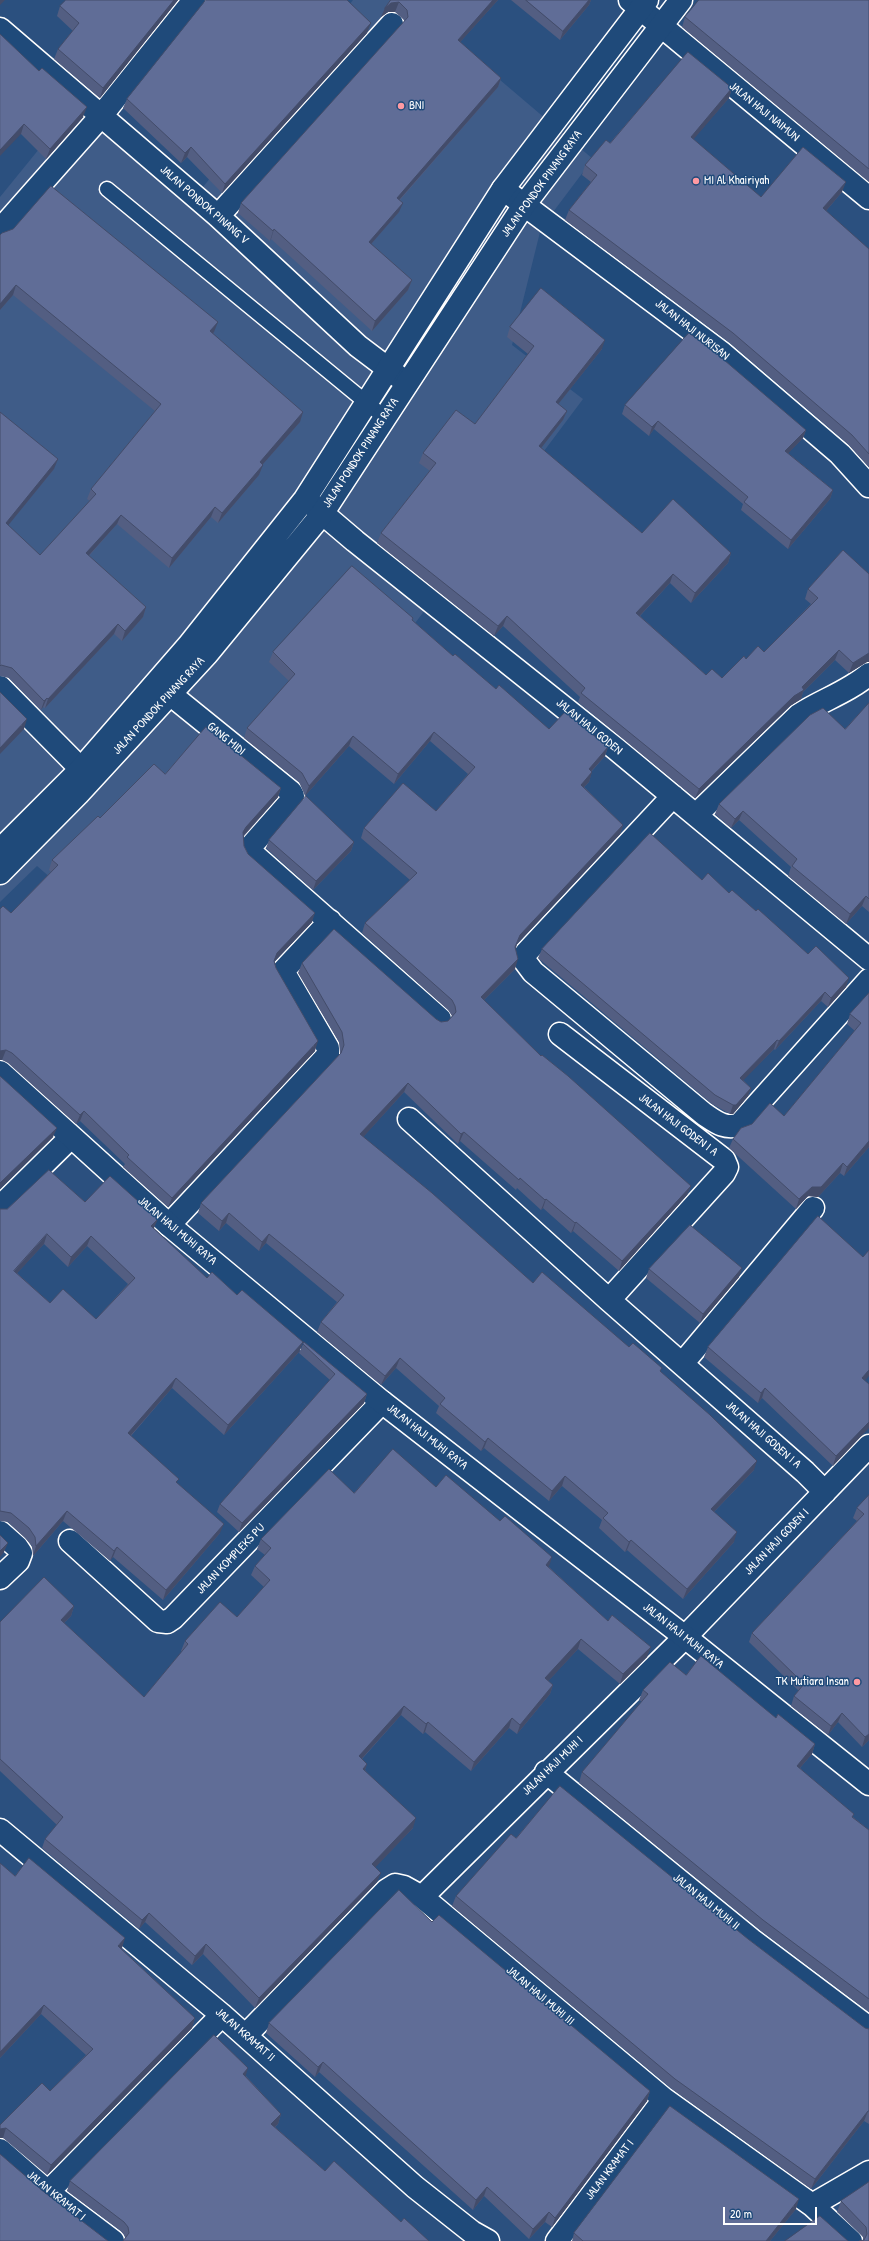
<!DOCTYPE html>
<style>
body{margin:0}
#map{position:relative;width:869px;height:2241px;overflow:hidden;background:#2b507f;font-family:"Patrick Hand",sans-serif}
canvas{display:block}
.scale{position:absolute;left:723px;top:2207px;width:94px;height:18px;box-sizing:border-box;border:2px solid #fff;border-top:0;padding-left:5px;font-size:12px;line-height:14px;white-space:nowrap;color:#fff;-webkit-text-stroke:3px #1f4a7a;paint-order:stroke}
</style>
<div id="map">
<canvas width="869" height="2241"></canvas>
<div class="scale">20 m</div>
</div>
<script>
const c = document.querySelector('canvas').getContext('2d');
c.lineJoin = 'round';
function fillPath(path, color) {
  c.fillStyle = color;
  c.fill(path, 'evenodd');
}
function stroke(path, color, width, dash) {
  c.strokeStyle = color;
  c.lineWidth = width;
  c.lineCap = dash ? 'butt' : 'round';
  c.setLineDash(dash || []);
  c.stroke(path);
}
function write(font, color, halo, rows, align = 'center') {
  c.font = font + ' "Patrick Hand",sans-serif';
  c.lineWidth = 3;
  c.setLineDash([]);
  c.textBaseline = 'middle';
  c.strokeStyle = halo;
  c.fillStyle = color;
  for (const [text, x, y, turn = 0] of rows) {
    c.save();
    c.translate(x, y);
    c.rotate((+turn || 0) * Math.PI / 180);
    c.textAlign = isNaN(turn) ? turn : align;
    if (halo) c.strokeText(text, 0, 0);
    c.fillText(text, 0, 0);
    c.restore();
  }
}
const built = new Path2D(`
 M353 0H406L593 159 541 228 512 345 583 399 395 650 140 955 37 866 0 902V197L70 111 195 197Z`);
const lane = new Path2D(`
 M107 189 384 417`);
const street = new Path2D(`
 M630 0 869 198
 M0 29 218 216 358 346 407 383
 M503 189 722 353 840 454 869 486
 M218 216 392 24
 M0 230 101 116 194 0
 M308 501 355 541 616 749 869 959
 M0 687 81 769
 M170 694 291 792 293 796 291 801 252 845 253 854 440 1019
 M673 796 526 953 524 960 533 972 704 1114C716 1122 724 1129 739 1125L869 980
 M696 815 799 715C822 700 848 692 869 674
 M560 1034 724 1160 727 1167 724 1173 609 1300
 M409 1119 609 1300 805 1472 825 1492
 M0 1207 70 1138
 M169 1225 328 1055V1048L283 971 330 921
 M682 1364 813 1208
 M0 1532 17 1547 21 1553 18 1561 0 1578
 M70 1541 158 1621 167 1622 173 1618 382 1402
 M546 1772 752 1940 869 2028
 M0 1830 222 2015 415 2187 472 2232 488 2241
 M422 1897 685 1637 869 1446
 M246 2035 387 1890 395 1885 404 1887 422 1897 664 2099 812 2205 851 2241
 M0 2150 48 2192 113 2241
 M48 2192 222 2015
 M812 2205 869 2172
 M557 2241 664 2099`);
const secondary = new Path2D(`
 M0 850 81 769 188 646 305 499 503 189 647 0
 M0 873 78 794 207 654 322 514 524 205 681 0
 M0 1072 169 1225 382 1402 685 1637 869 1784`);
const wall = new Path2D(`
 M66 0H178L100 98 54 59 58 49 73 31 57 16 60 6Z
 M391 0H498L460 42 501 78 498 87 400 200 399 212 371 244 412 280 408 290 372 331 271 239 270 241 238 213 241 203 404 22V20L395 12H388L381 17Z
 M511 0H591L589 5 560 40Z
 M869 0V182L682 27 685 17Z
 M367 33 222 193 187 157 181 163 123 108 127 99Z
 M0 34 83 117 46 159 21 134Z
 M732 88 729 98 693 139 761 197 842 192 826 211 869 249V467L848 444 730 343 565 220 569 210 591 182 582 175 585 165 610 143Z
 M0 235 214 332 213 334 300 422 262 465 259 475 218 523 211 517 169 568 117 524 89 556 146 607 143 617 122 641 114 634 45 708 43 707 41 710 9 678 0 676V412L54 469 8 525 40 555 90 501 87 499 91 489 155 411 13 295 0 310Z
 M510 327 602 349 558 404 567 411 563 420 541 448 642 533 731 553 728 563 691 603 670 583 640 616 706 675 722 678 746 659 764 652 811 604 805 599 808 589 843 550 867 662 849 673 835 660 803 692 801 699 790 706 695 798 578 702 580 697 503 626 494 636 377 543 381 533 430 471 419 463 423 453 475 424 528 354 507 337Z
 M625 405 806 430 803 438 788 453 833 490 830 499 788 549 741 510 743 504 654 429 649 436 622 414Z
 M412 620 453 656 496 689 549 729 608 747 605 756 592 771 589 782 584 787 623 825 620 834 517 944 516 948 515 969 484 1000 541 1056 691 1186 687 1195 619 1271 573 1231 571 1233 543 1208 541 1210 517 1188 516 1190 460 1141 458 1144 404 1092 363 1137 533 1283 629 1347 661 1372 754 1470 714 1512 734 1542 683 1599 627 1550 625 1552 599 1528 602 1520 562 1486 549 1501 484 1448 481 1451 436 1413 439 1406 396 1368 381 1385 317 1332 321 1322 337 1302 266 1243 259 1251 226 1223 219 1231 198 1213 201 1203 340 1054 339 1042 298 973 302 963 441 1022 448 1021 452 1016 448 1010 362 933 365 923 410 880 361 838 364 828 436 811 468 774 430 741 394 784 349 746 305 796 299 782 244 738 247 728 289 681 269 662 273 652Z
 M869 703V912L862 906 846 924 788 876 791 867 739 820 731 828 715 814 719 804 845 729Z
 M165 774 281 788 278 797 244 836V846L248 854 312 922 274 962 276 968 315 1051 168 1207 123 1167 125 1164 80 1121 76 1124 8 1063 2 1060 11 913 51 872 49 870 52 860 100 818Z
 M269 840 354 842 351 851 313 890 266 848Z
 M702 880 729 893 756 911 808 954 846 987 828 1007 821 1001 775 1050 774 1049 743 1080 751 1088 748 1096 733 1114H730L712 1104 538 958 542 949Z
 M869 993V1147L844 1176 840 1173 818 1197 808 1196 796 1209 729 1148 733 1139 784 1116 855 1031 847 1024 850 1014Z
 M85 1202 154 1229 207 1278 237 1295 303 1342 299 1352 224 1435 172 1388 131 1436 177 1483 220 1533 163 1600 113 1557 110 1561 63 1521 33 1556 32 1546 25 1538 8 1522 0 1521V1209H7ZM44 1244 68 1267 87 1246 128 1284 96 1319 50 1303 17 1273Z
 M863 1257 865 1380 833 1466 762 1398 758 1403 704 1357 708 1347Z
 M649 1269 739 1277 700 1323 646 1278Z
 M303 1344 367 1394 364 1403 239 1532 217 1512 220 1504 330 1380 299 1353Z
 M436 1487 549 1567 647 1657 620 1684 578 1649 548 1681 553 1685 550 1694 517 1734 509 1728 471 1771 425 1732 423 1734 401 1715 362 1759 367 1764 365 1770 413 1828 375 1867 377 1882 255 2008 203 1954 192 1965 145 1922 139 1929 42 1848 45 1839 57 1825 0 1771V1622L74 1606 71 1616 64 1623 144 1697 182 1652 181 1651 185 1641 237 1617 264 1587 251 1575 255 1566 265 1555 257 1549 261 1539 354 1493Z
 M869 1495V1740L862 1747 838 1722 828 1735 791 1706 794 1696 799 1691 749 1642 752 1633 857 1521 853 1518 857 1508Z
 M686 1675 776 1718 815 1744 812 1754 800 1768 853 1817 869 1830V2012L760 1930 579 1783 582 1772 642 1702 639 1700 643 1690Z
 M516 1838 748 1939 865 2028 869 2029V2124L864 2121 811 2189 672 2089 452 1906 456 1896Z
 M0 1863 15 1876 122 1948H121L195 2018 192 2028 47 2175 3 2138H0V2125L50 2091 86 2055 41 2014 0 2058Z
 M432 1922 650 2091 647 2101 552 2227 545 2222 529 2239 484 2196 473 2210 319 2072 315 2077 266 2033 269 2023Z
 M246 2076 281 2114 278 2124 275 2127 325 2171 401 2222 125 2239V2236L121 2231 67 2191 70 2181Z
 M869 2182V2241L863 2240V2237L837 2212 841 2201Z
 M796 2209 770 2241H572L574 2233Z`);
const shadedWall = new Path2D(`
 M0 0H5L0 5Z
 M174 0H178L100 98 103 88Z
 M493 0H498L454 49 458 40Z
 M589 0H591L589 5 560 40 563 31Z
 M399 2 395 12H388L381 17 385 8 391 3Z
 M371 23 367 33 222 193 225 184Z
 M501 78 498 87 393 207 397 198Z
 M732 88 729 98 687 147 691 137Z
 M87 107 83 117 46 159 50 149Z
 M24 124 21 134 0 156V150Z
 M191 147 187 157 181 163 185 153Z
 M846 182 842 192 820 218 823 208Z
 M403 203 399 212 365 251 369 242Z
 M274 229 271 239 270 241 273 231Z
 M412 280 408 290 372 331 375 321Z
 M16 285 13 295 0 310V304Z
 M218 322 214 332 207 341 210 331Z
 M605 340 602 349 552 412 556 402Z
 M567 411 563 420 535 456 539 446Z
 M303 412 300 422 256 472 260 462Z
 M658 421 654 429 649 436 652 427Z
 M806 430 803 438 782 460 785 451Z
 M58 459 54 469 2 533 6 523Z
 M263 465 259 475 218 523 222 513Z
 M833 490 830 499 788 549 791 540Z
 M215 507 211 517 169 568 172 558Z
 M121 515 117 524 82 563 86 553Z
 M731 553 728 563 691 603 695 593Z
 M673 574 670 583 633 623 636 613Z
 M146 607 143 617 122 641 125 631Z
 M507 616 503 626 494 636 498 626Z
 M118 624 114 634 45 708 48 699Z
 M839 650 835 660 803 692 801 699 790 706 695 798 699 789 802 687Z
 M869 653V662H867L849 673 853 663Z
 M47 698 43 707 41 710 44 701Z
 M27 719 24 729 0 754V748Z
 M434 732 430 741 394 784 398 774Z
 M353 736 349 746 305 796 309 786Z
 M608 747 605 756 585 778 589 769Z
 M592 772 589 782 577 794 581 785Z
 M281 788 278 797 242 837 243 832 246 827Z
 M743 811 739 820 731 828 735 819Z
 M623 825 620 834 517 944 512 957 520 935Z
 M354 842 351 851 313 890 316 881Z
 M866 896 862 906 846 924 850 914Z
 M315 913 312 922 274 962 271 970 277 953Z
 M518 959 515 969 477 1007 481 997Z
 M849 978 846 987 828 1007 831 998Z
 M825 992 821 1001 775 1050 779 1041Z
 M777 1040 774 1049 737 1087 740 1078Z
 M318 1041 315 1051 168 1207 172 1198Z
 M6 1050 2 1060H0V1051Z
 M408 1083 404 1092 357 1144 360 1134Z
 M751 1088 748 1096 733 1114H730L733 1105Z
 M84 1111 80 1121 76 1124 80 1115Z
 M57 1128 53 1137 0 1189V1183Z
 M464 1132 460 1141 458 1144 461 1134Z
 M869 1141V1147L844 1176 847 1167Z
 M843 1163 840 1173 818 1197 808 1196 796 1209 799 1199 812 1187Z
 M691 1186 687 1195 619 1271 622 1261Z
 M546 1199 543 1208 541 1210 545 1200Z
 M229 1213 226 1223 219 1231 222 1221Z
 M158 1219 154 1228 148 1236 151 1226Z
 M576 1222 573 1231 571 1233 575 1223Z
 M47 1234 44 1244 11 1280 14 1271Z
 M269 1234 266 1243 259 1251 262 1242Z
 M91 1236 87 1246 68 1267 71 1257Z
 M742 1268 739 1277 700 1323 703 1314Z
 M303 1342 299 1352 224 1435 228 1425Z
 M400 1358 396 1368 381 1385 385 1376Z
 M869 1370V1376L859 1387 862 1378Z
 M176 1378 172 1388 124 1443 128 1433Z
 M765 1388 762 1398 758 1403 761 1393Z
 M367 1394 364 1403 239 1532 242 1523Z
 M869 1422V1428L833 1466 836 1456Z
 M488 1438 484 1448 481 1451 485 1442Z
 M757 1461 754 1470 707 1519 711 1509Z
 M565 1476 562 1486 549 1501 552 1491Z
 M67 1511 63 1521 33 1556 36 1546Z
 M224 1524 220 1533 163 1600 166 1590Z
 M737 1532 734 1542 683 1599 687 1589Z
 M631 1540 627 1550 625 1552 629 1542Z
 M8 1543 4 1552 0 1557V1551Z
 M117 1547 113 1557 110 1561 114 1551Z
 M552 1557 549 1567 546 1565Z
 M74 1606 71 1616 58 1629 61 1620Z
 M581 1639 578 1649 542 1688 545 1678Z
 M651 1647 647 1657 620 1684 623 1674Z
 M553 1685 550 1694 517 1734 520 1725Z
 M404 1706 401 1715 356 1765 359 1756Z
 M842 1713 838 1722 828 1735 831 1726Z
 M512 1718 509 1728 471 1771 474 1762Z
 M428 1722 425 1732 423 1734 426 1724Z
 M869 1734V1740L862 1747 865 1737Z
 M815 1744 812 1754 793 1776 797 1766Z
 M367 1764 364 1773 363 1769Z
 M416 1818 413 1828 369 1874 372 1864Z
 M381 1873 377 1882 255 2008 259 1998Z
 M149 1913 145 1922 139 1929 142 1920Z
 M125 1938 122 1948 115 1955 118 1946Z
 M206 1944 203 1954 192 1965 195 1956Z
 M44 2005 41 2014 0 2058V2052Z
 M195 2018 192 2028 47 2175 51 2165Z
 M323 2062 319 2072 315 2077 318 2067Z
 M248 2068 245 2078 243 2074Z
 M650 2091 647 2101 552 2227 555 2218Z
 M868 2111 864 2121 811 2189 815 2179Z
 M281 2114 278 2124 268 2133 271 2124Z
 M6 2128 3 2138H0V2129Z
 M487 2187 484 2196 473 2210 476 2200Z
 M799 2199 796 2209 770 2241H766Z
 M549 2212 545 2222 529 2239 533 2229Z`);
const building = new Path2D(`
 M66 0H174L103 88 58 49 79 23 60 6Z
 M206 0H347L371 23 225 184 191 147 185 153 127 99Z
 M391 0H493L458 40 501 78 397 198 403 203 369 242 412 280 375 321 274 229 273 231 241 203 408 17 407 10 399 2 391 3 385 8Z
 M526 0H589L563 31Z
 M699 0H869V169L685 17Z
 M0 34 39 71 42 68 87 107 50 149 24 124 0 150Z
 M688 52 732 88 691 137 761 197 803 147 846 182 823 208 869 249V454L852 435 733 333 569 210 597 175 585 165 606 140 610 143Z
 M51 186 218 322 210 331 303 412 260 462 263 465 222 513 215 507 172 558 121 515 86 553 146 607 125 631 118 624 48 699 47 698 44 701 12 668 1 665 0 666V412L58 459 6 523 40 555 96 494 91 489 161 404 16 285 0 304V235L2 233 13 229Z
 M541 288 605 340 556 402 567 411 539 446 642 533 673 499 731 553 695 593 673 574 636 613 706 675 712 669 722 678 744 656 746 659 758 646 764 652 818 598 808 589 843 550 869 574V653L853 663 839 650 802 687 804 690 794 696 699 789 581 693 585 688 507 616 498 626 381 533 436 463 423 453 456 410 475 424 534 346 510 327Z
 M689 333 717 354 806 430 785 451 833 490 791 540 744 502 748 497 658 421 652 427 625 405Z
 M352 566 413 618 412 620 453 656 455 654 496 689 499 685 549 729 565 712 608 747 589 769 592 772 581 785 623 825 520 935 515 947 518 959 481 997 541 1056 542 1055 568 1076 691 1186 622 1261 576 1222 575 1223 546 1199 545 1200 520 1178 519 1180 464 1132 461 1134 408 1083 360 1134 432 1193 533 1283 542 1272 629 1347 633 1343 662 1368 660 1371 710 1415 757 1461 711 1509 737 1532 687 1589 631 1540 629 1542 603 1518 608 1513 565 1476 552 1491 488 1438 485 1442 440 1404 445 1398 400 1358 385 1376 321 1322 344 1295 269 1234 262 1242 229 1213 222 1221 201 1203 341 1053 344 1045 342 1032 302 963 334 929 436 1019 441 1022 448 1021 456 1012 455 1006 452 1000 365 923 417 873 364 828 403 783 436 811 475 767 434 732 398 774 353 736 309 786 302 773 247 728 295 674 273 652Z
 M0 692 27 719 0 748Z
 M869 703V899L866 896 850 914 792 866 797 859 743 811 735 819 719 804 810 715 823 708 845 729Z
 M206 727 281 788 246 827 243 832 244 846 248 854 315 913 277 953 274 961 276 968 318 1041 172 1198 127 1157 129 1155 84 1111 80 1115 12 1053 6 1050 0 1051V909L3 906 11 913 58 865 52 860 98 816 100 818 154 764 165 774Z
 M306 796 354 842 316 881 269 840Z
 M650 833 702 880 708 873 729 893 732 890 756 911 758 909 808 954 816 946 849 978 831 998 825 992 779 1041 777 1040 740 1078 751 1088 736 1105H733L715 1095 542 949Z
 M869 993V1141L847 1167 843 1163 821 1187H812L799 1199 733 1139 741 1128 752 1124 770 1103 784 1116 861 1023 850 1014Z
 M0 1076 57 1128 0 1183Z
 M49 1170 85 1202 110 1176 158 1219 151 1226 207 1278 212 1272 237 1295 242 1290 303 1342 228 1425 176 1378 128 1433 179 1479 176 1482 224 1524 166 1590 117 1547 114 1551 67 1511 36 1546 35 1537 29 1528 11 1513 0 1511V1209H7ZM47 1234 71 1257 91 1236 135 1278 96 1319 63 1289 50 1303 14 1271Z
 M818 1216 863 1257 869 1250V1370L862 1378 869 1384V1422L836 1456 765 1388 761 1393 708 1347Z
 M690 1225 742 1268 703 1314 649 1269Z
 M304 1342 367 1394 242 1523 220 1504 335 1374 303 1344Z
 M393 1449 436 1487 446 1475 500 1521 505 1516 552 1557 546 1565 608 1621 612 1615 651 1647 623 1674 581 1639 545 1678 553 1685 520 1725 512 1718 474 1762 428 1722 426 1724 404 1706 359 1756 367 1764 363 1769 416 1818 372 1864 381 1873 259 1998 206 1944 195 1956 149 1913 142 1920 45 1839 63 1817 0 1759V1622L44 1577 74 1606 61 1620 144 1697 188 1644 185 1641 220 1602 237 1617 270 1580 255 1566 271 1548 261 1539 329 1469 354 1493Z
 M869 1495V1734L865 1737 842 1713 831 1726 794 1696 804 1684 752 1633 864 1514 857 1508Z
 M0 1535 8 1543 0 1551Z
 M701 1656 776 1718 778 1714 815 1744 797 1766 854 1814 852 1817 869 1830V1999L763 1920 582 1772 648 1694 643 1690 670 1662 686 1675Z
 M560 1786 748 1939 865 2028 869 2029V2111H868L815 2179 675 2079 456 1896 511 1834 516 1838Z
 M29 1858 125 1938 118 1946 195 2018 51 2165 6 2128 0 2129V2125L42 2083 50 2091 93 2049 44 2005 0 2052V1863L15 1876Z
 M399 1890 432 1922 439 1915 650 2091 555 2218 549 2212 533 2229 487 2187 476 2200 323 2062 318 2067 269 2023Z
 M214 2035 248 2068 243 2074 281 2114 271 2124 325 2171 334 2161 401 2222 404 2218 429 2241H123L129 2233 128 2227 124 2222 70 2181Z
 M670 2106 799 2199 766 2241H583L574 2233Z
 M0 2154 44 2192 108 2241H0Z
 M869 2182V2241H859L864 2240 867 2234 866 2227 841 2201Z
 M820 2216 848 2241H785Z`);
const markers = [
 [401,106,4,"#ff9aa2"],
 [696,181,4,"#ff9aa2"],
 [857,1682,4,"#ff9aa2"]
];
const poiNames = [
 ["BNI",409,106],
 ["MI Al Khairiyah",704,181],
 ["TK Mutiara Insan",849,1682,"right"]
];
const streetNames = [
 ["JALAN HAJI NAIMUN",764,112,39],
 ["JALAN PONDOK PINANG RAYA",542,184,-54],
 ["JALAN PONDOK PINANG V",204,205,41],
 ["JALAN HAJI NURISAN",692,330,38],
 ["JALAN PONDOK PINANG RAYA",361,453,-57],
 ["JALAN PONDOK PINANG RAYA",159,706,-47],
 ["JALAN HAJI GODEN",589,727,39],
 ["GANG MIDI",226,739,39],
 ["JALAN HAJI GODEN I A",678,1125,37],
 ["JALAN HAJI MUHI RAYA",177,1231,40],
 ["JALAN HAJI GODEN I A",763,1435,41],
 ["JALAN HAJI MUHI RAYA",427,1437,38],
 ["JALAN HAJI GODEN I",777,1542,-46],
 ["JALAN KOMPLEKS PU",231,1559,-46],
 ["JALAN HAJI MUHI RAYA",683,1636,38],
 ["JALAN HAJI MUHI I",553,1766,-44],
 ["JALAN HAJI MUHI II",706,1902,39],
 ["JALAN HAJI MUHI III",540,1996,40],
 ["JALAN KRAMAT II",245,2035,41],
 ["JALAN KRAMAT I",610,2170,-53],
 ["JALAN KRAMAT I",56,2196,39]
];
fillPath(built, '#3f5c88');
stroke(lane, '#fff', 17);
stroke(street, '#fff', 25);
stroke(secondary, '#fff', 25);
stroke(lane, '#1f4a7a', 14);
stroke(street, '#1f4a7a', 22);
stroke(secondary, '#1f4a7a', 22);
fillPath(wall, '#535e82');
fillPath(shadedWall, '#434c6a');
fillPath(building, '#606d97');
stroke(building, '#434c6a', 1);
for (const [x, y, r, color] of markers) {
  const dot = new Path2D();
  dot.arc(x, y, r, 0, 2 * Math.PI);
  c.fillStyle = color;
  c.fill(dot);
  stroke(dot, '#1f4a7a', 1.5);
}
write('12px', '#fff', '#1f4a7a', poiNames, 'left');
write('12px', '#fff', '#1f4a7a', streetNames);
</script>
